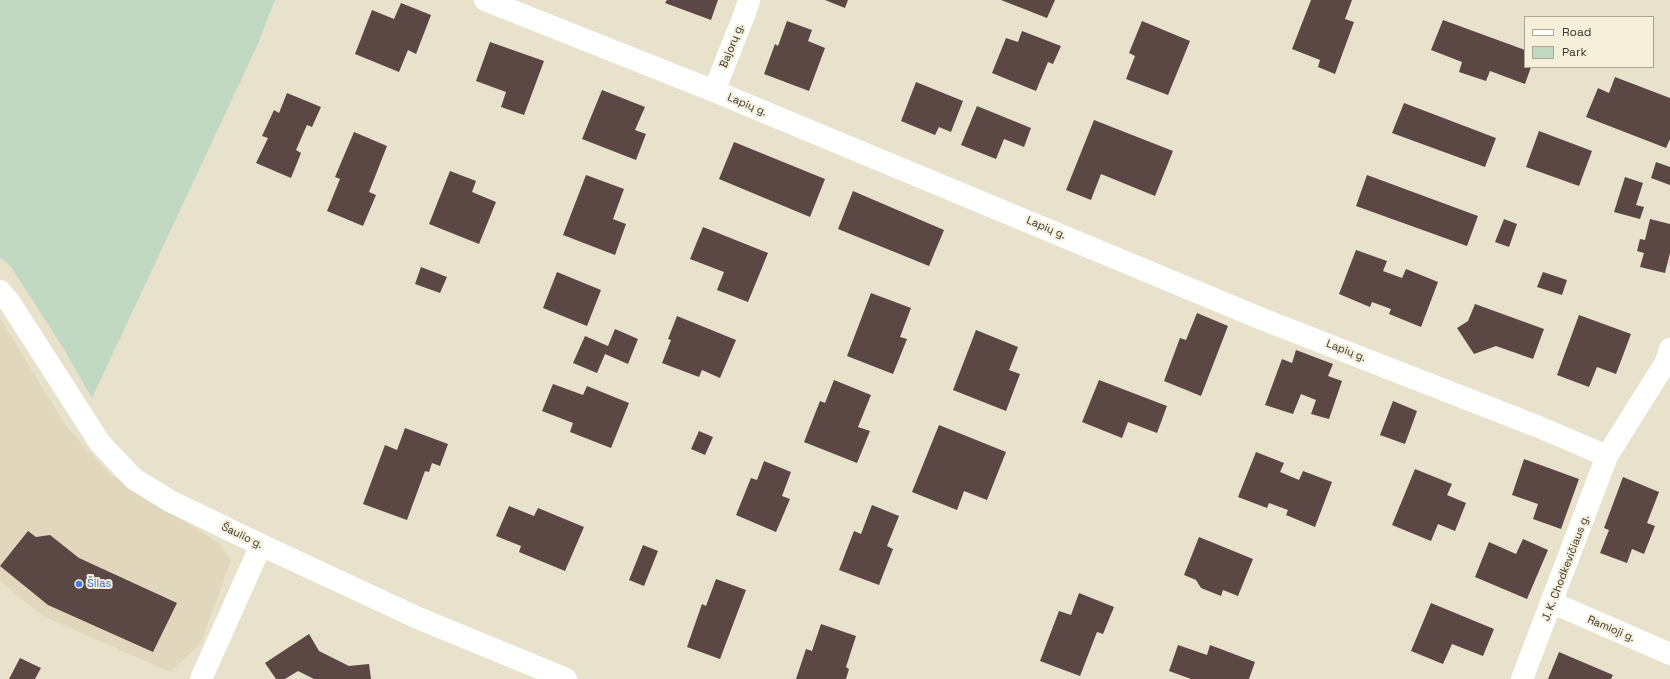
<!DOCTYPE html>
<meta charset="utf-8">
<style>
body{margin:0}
#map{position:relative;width:1670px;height:679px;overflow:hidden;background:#e8e2cd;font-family:"Space Grotesk",sans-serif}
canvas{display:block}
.legend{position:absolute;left:1524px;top:16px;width:130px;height:52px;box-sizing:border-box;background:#f6efda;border:1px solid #aaa595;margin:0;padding:5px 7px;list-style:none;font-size:12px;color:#39362e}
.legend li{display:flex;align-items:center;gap:8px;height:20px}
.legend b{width:20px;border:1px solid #aaa595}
</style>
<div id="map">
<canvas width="1670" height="679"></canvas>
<ul class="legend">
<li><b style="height:5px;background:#fff"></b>Road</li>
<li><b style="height:11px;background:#c1d8c3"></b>Park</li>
</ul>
</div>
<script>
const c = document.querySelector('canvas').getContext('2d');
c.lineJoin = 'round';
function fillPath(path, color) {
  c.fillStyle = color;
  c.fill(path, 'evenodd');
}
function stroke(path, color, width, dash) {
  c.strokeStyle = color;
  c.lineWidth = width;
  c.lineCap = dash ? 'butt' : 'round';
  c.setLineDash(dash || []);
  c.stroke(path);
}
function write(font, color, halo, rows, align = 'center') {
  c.font = font + ' "Space Grotesk",sans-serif';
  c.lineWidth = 4;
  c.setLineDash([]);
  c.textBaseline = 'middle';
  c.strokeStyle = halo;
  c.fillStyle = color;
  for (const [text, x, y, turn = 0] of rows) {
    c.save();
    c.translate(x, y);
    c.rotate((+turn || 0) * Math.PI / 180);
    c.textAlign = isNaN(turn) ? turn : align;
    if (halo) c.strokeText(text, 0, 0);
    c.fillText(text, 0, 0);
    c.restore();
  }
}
const built = new Path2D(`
 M0 318 66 426 110 474 219 543 231 560 201 643 170 672 43 616 0 581Z`);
const green = new Path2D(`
 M0 0H275L257 46 92 398 62 346 11 267 0 257Z`);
const building = new Path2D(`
 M667 0H718L711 20 665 3Z
 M825 0H848L845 8Z
 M1001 0H1055L1047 18Z
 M1311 0H1352L1345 19 1354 22 1335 74 1318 67 1320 60 1292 49Z
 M401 3 431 15 416 54 408 50 399 72 355 54 372 10 394 19Z
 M1443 20 1525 50V67H1531L1525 84 1490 71 1486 81 1459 72 1462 62 1431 50Z
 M787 21 812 30 808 41 825 48 809 91 764 74 775 44 778 46Z
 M1142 21 1190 41 1168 95 1126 79 1135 56 1129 53Z
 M1022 31 1061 46 1053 64 1048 62 1036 91 992 73 1006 38 1018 42Z
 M490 42 544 61 524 115 501 107 506 92 476 81Z
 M1615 77 1670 98V139L1666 148 1586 117 1598 88 1609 93Z
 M916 82 963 101 951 132 939 127 935 135 901 121Z
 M602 90 645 107 635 130 646 134 636 160 582 139Z
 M287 93 321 107 312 127 307 125 296 150 301 153 291 178 256 163 268 138 262 136 274 110 279 113Z
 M1404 103 1496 138 1485 167 1392 133Z
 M977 106 1031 128 1024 147 1004 139 996 159 961 145Z
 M1094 120 1173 151 1155 196 1101 174 1091 200 1066 190Z
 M1539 131 1592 151 1579 186 1526 167Z
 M354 132 387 146 369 192 376 195 363 226 327 211 340 179 335 177Z
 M734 142 825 179 810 217 719 179Z
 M1656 162 1670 167V185L1651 178Z
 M450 171 476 181 472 192 496 202 479 244 429 224Z
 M586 175 624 189 613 219 626 224 615 255 563 235Z
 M1367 175 1478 216 1467 246 1356 206Z
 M1625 177 1643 183 1636 205 1644 207 1640 219 1614 212Z
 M853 191 944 230 929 266 838 229Z
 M1504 219 1517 224 1509 247 1495 242Z
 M1650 219 1670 224V253L1665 273 1640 267 1644 253 1637 251 1640 239 1645 240Z
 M703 227 768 253 748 302 717 290 724 272 690 259Z
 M1356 250 1387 261 1383 271 1402 278 1406 269 1438 282 1421 327 1389 314 1391 309 1372 302 1370 307 1339 294Z
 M421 267 447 277 440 293 415 284Z
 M557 272 601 290 587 326 543 308Z
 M1543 272 1567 280 1562 295 1537 287Z
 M871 293 911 308 900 337 907 339 893 374 847 356Z
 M1475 304 1544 329 1533 359 1496 346 1474 354 1457 328 1468 321Z
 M1197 313 1228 326 1201 396 1164 381 1180 338 1186 340Z
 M1579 315 1631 334 1616 374 1597 367 1589 387 1557 375Z
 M677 316 736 340 720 378 702 370 699 377 662 363 671 340 668 339Z
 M615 329 638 339 628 364 605 354 597 373 573 363 585 336 608 346Z
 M976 330 1018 347 1009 370 1020 374 1006 411 953 390Z
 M1296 350 1333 364 1328 376 1342 381 1329 419 1311 414 1316 400 1301 394 1293 414 1265 405 1282 359 1292 363Z
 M834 380 871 395 858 427 870 431 857 463 804 442 820 401 825 403Z
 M1099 380 1167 406 1157 433 1128 422 1122 438 1082 422Z
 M553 384 583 395 587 386 629 403 611 448 570 432 573 423 542 411Z
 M1393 401 1417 411 1405 444 1380 435Z
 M939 425 1006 452 987 500 964 491 957 510 912 492Z
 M405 428 448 444 440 466 432 463 429 472 425 471 407 520 363 504 385 445 397 450Z
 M699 431 713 437 705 455 691 449Z
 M1256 452 1284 463 1280 472 1299 480 1303 471 1332 482 1315 527 1286 515 1288 510 1269 503 1267 508 1238 497Z
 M1524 459 1579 479 1561 529 1533 519 1538 504 1512 495Z
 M764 461 791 472 782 496 790 499 776 532 736 515 751 478 757 480Z
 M1415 469 1452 484 1447 495 1466 503 1455 531 1438 524 1431 541 1392 525Z
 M1623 477 1659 492 1647 523 1655 526 1644 554 1632 549 1627 563 1600 553 1609 530 1604 528Z
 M872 505 899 516 887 546 893 549 879 585 839 570 854 531 861 534Z
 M509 506 534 516 538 508 584 527 565 571 519 552 521 546 496 536Z
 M28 531 36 537 50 535 79 558 177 603 153 652 48 605 0 566Z
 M1199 537 1253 559 1238 596 1223 590 1221 596 1201 588 1196 580 1184 575Z
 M1523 539 1548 550 1527 599 1475 577 1489 542 1516 554Z
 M643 545 658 551 644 586 629 580Z
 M716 579 746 590 720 659 687 647 702 604 706 606Z
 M1079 593 1114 607 1103 634 1097 632 1080 676 1040 661 1059 611 1071 615Z
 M1431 603 1494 629 1483 656 1452 644 1443 664 1411 651Z
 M821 624 856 636 846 667 849 669 846 679H796L806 649 812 651Z
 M309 634 319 651 349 666 369 664 371 679H314L298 671 285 679H276L265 663Z
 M1178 645 1207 655 1210 645 1255 662 1249 679H1191L1169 671Z
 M1559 652 1613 675 1611 679H1548Z
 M20 658 41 668 35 679H9Z`);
const minor = new Path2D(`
 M485 0 714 91 1262 319 1539 427 1607 456
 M714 91 745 13 749 0
 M0 291 10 303 100 443 134 479 170 501 261 545 418 618 566 679
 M1553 603 1670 654
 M201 679 261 545
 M1522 679 1607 456 1666 362 1670 349`);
const markers = [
 [79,584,4,"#3f7fe0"]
];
const streetNames = [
 ["Bajorų g.",732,46,-68],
 ["Lapių g.",747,105,23],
 ["Lapių g.",1046,228,23],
 ["Lapių g.",1346,351,21],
 ["Šaulio g.",242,536,26],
 ["J. K. Chodkevičiaus g.",1566,568,-69],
 ["Ramioji g.",1611,629,23]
];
const shopNames = [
 ["Šilas",87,584]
];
fillPath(built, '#e0d7bc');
fillPath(green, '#c1d8c3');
fillPath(building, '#5b4744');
stroke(minor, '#fff', 22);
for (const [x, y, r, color] of markers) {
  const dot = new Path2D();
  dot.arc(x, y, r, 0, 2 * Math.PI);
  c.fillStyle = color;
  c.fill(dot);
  stroke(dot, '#f6efda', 1.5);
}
write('11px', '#39362e', '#f6efda', streetNames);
write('11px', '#366cbe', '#f6efda', shopNames, 'left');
</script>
